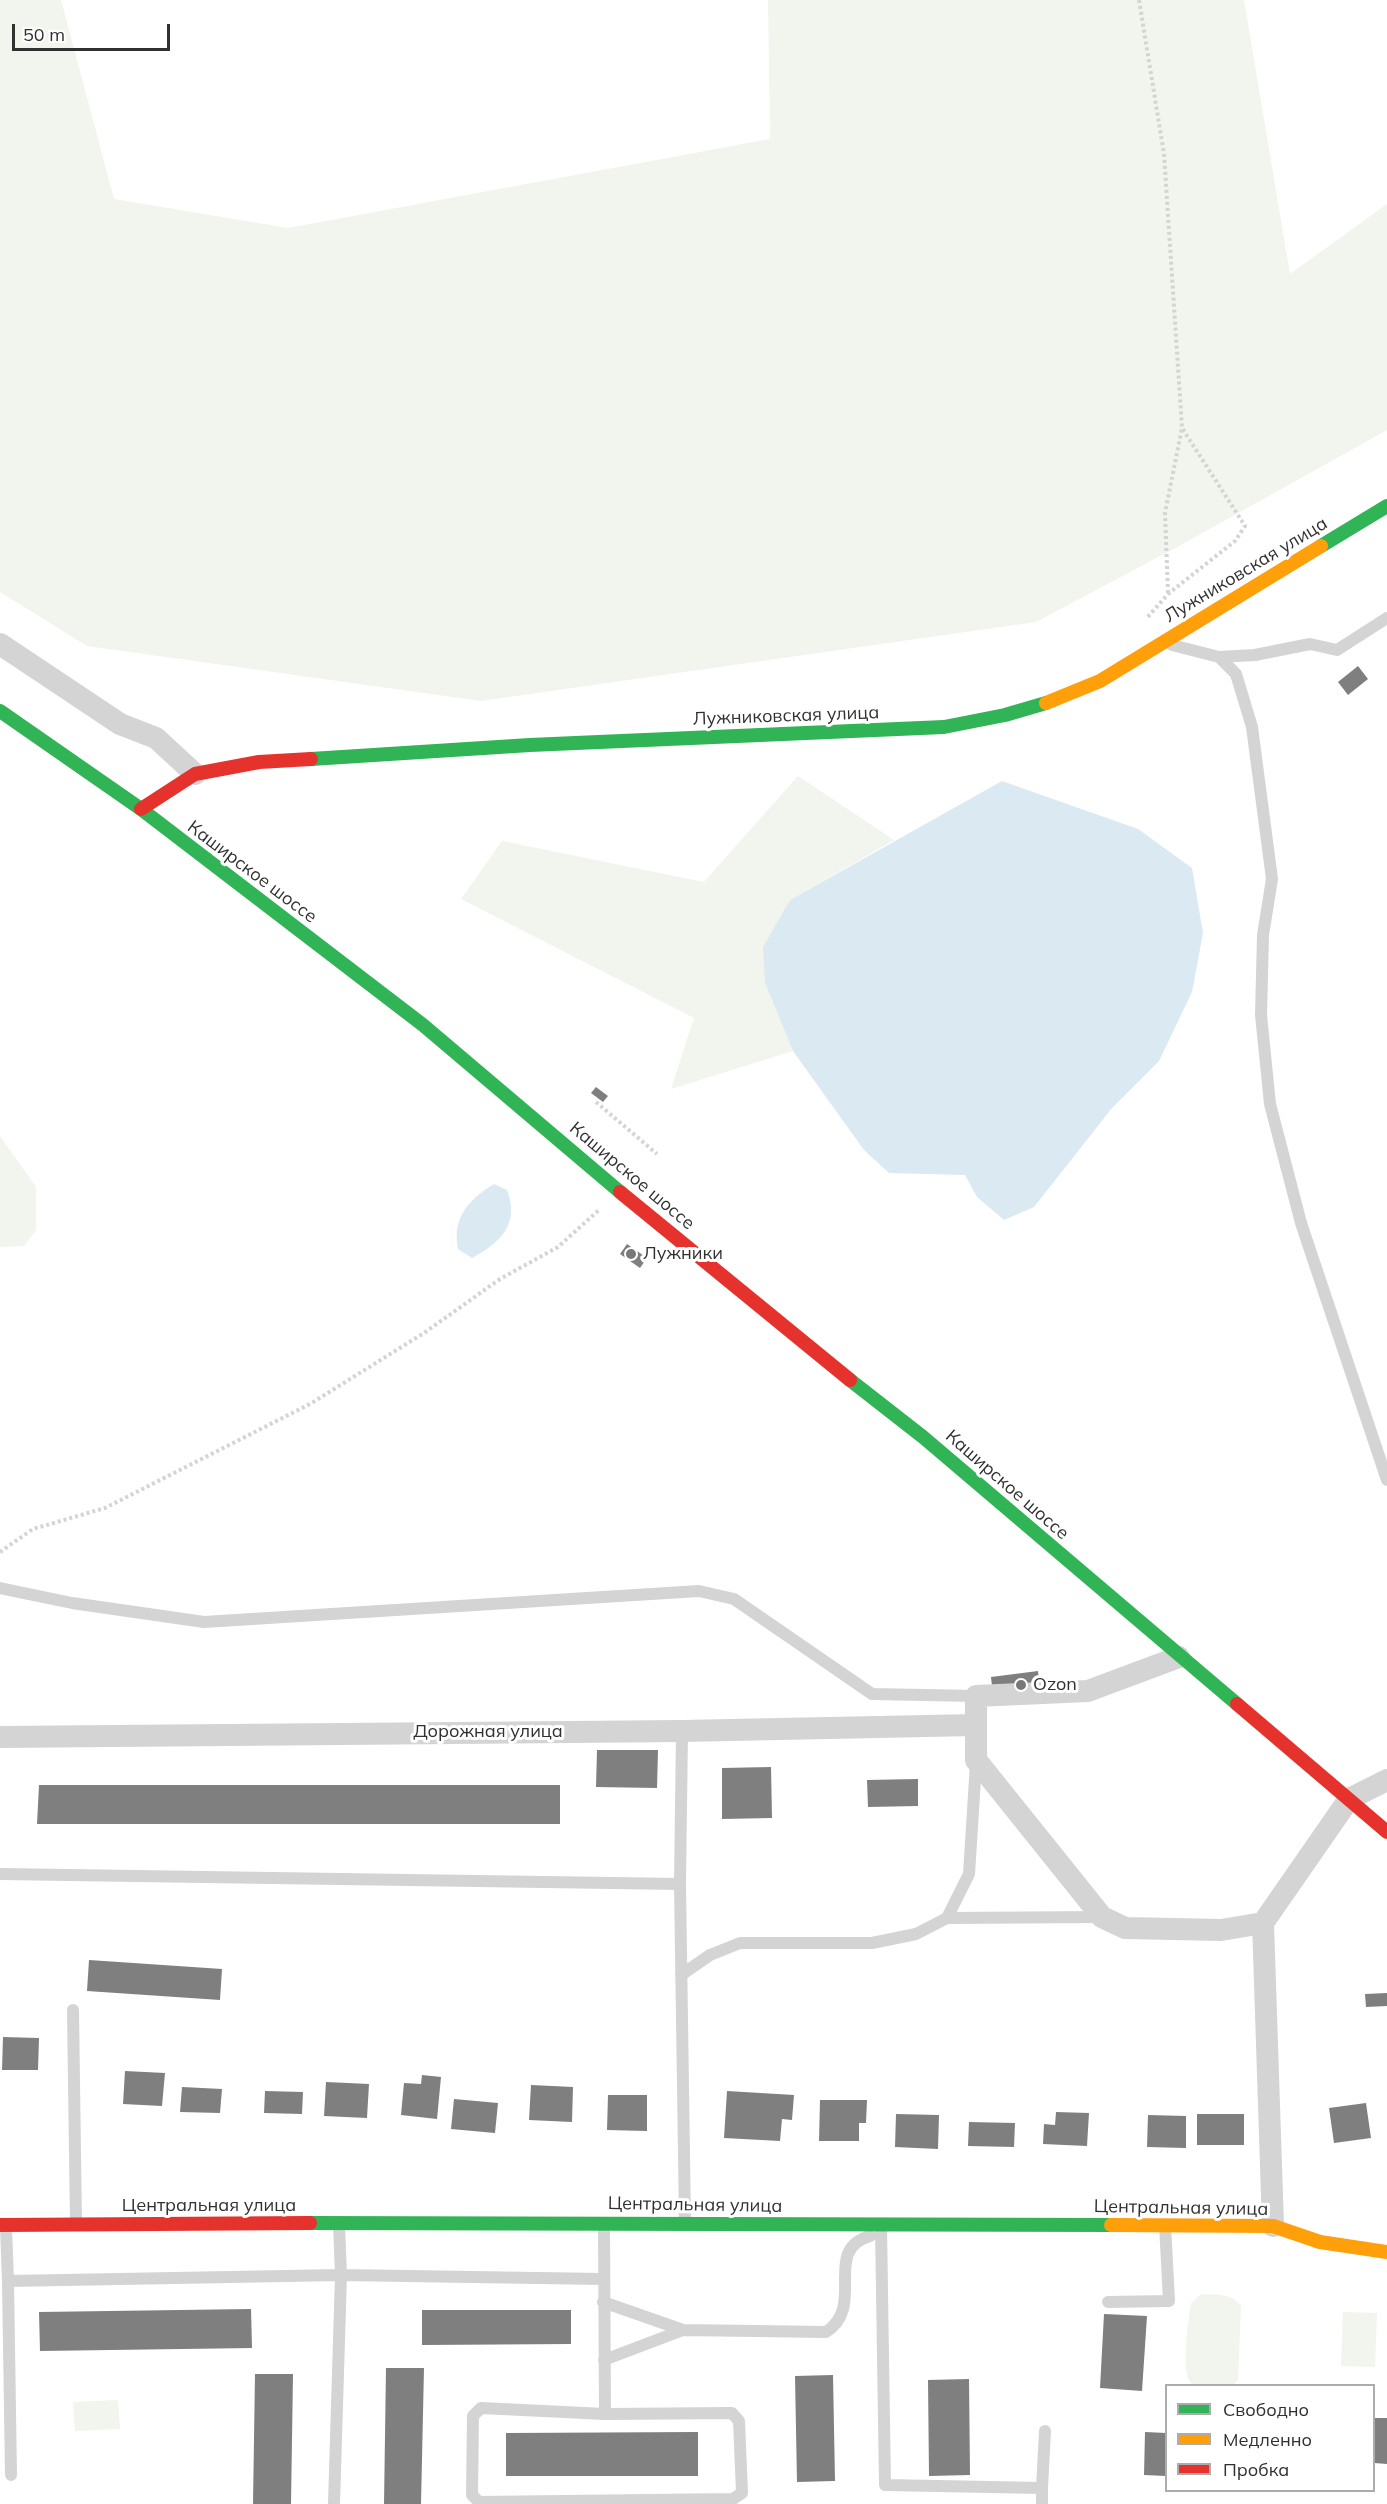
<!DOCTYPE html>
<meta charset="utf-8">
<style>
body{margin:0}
#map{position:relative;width:1387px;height:2504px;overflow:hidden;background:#fff;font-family:Mulish,sans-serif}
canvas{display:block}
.legend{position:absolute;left:1165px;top:2384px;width:210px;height:108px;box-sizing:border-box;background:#fff;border:2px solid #acacac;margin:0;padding:8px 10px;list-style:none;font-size:18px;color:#303030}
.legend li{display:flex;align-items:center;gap:12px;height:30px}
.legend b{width:30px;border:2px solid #acacac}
.scale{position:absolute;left:12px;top:24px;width:158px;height:27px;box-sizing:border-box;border:3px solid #303030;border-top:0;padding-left:8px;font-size:18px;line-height:21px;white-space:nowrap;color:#303030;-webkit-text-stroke:4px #fff;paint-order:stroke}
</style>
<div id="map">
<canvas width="1387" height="2504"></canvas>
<ul class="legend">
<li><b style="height:8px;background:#30b455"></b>Свободно</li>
<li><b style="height:8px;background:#ff9f0a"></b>Медленно</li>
<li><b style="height:8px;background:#e5322d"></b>Пробка</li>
</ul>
<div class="scale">50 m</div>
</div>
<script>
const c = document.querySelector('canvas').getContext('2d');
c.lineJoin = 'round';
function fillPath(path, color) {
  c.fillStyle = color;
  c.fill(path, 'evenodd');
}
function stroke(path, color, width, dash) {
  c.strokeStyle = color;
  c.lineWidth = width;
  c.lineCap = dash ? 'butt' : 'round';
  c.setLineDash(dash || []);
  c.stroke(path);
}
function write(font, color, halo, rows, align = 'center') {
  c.font = font + ' Mulish,sans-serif';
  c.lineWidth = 6;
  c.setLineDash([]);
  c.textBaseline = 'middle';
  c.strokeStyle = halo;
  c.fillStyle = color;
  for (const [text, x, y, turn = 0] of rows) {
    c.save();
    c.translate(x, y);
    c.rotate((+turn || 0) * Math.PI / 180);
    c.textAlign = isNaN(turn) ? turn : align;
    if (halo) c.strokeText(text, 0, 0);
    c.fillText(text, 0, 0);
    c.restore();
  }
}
const green = new Path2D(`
 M0 0H61L114 199 288 228 770 139 768 0H1244L1290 274 1387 204V430L1181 545 1036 622 481 701 87 646 0 592Z
 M798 776 894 840 790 900 765 983 793 1051 671 1089 694 1018 461 899 502 841 704 882Z
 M0 1136 36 1187V1230L24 1246 0 1247Z
 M1201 2294C1215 2295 1233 2293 1241 2306L1238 2380 1233 2385C1224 2386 1198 2390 1191 2383 1180 2373 1189 2318 1191 2303Z
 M1343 2312 1377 2313 1375 2367 1341 2366Z
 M118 2400 120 2429 75 2431 73 2402Z`);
const water = new Path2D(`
 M1002 781 1138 829 1192 868 1203 933 1192 992 1159 1061 1112 1108 1034 1207 1004 1220 977 1197 965 1175 889 1173 864 1150 793 1051 765 983 763 947 790 900Z
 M494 1184 507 1190C520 1224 501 1242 472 1258L458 1249C452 1218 468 1200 494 1184Z`);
const building = new Path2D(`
 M1358 666 1368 679 1348 695 1338 682Z
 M596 1087 608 1096 603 1102 591 1093Z
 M627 1244 647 1258 640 1268 620 1254Z
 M1038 1671 1040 1690 993 1695 991 1677Z
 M597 1750H658L657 1788 596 1787Z
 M771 1767 772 1818 722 1819V1768Z
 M918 1779V1806L868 1807 867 1780Z
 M39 1785H560V1824H37Z
 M89 1960 222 1969 220 2000 87 1991Z
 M1387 1993V2006L1366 2007 1365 1994Z
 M3 2037 39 2038 38 2070H2Z
 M125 2071 165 2073 162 2106 123 2104Z
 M422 2075 441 2077 437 2119 401 2115 404 2083 421 2084Z
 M326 2082 369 2084 367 2118 324 2116Z
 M531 2085 573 2087 572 2122 529 2120Z
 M182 2087 222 2089 220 2113 180 2112Z
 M265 2091 303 2092 302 2114 264 2113Z
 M727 2091 794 2095 792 2120 782 2119 780 2141 724 2138Z
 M608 2095H647V2131L607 2130Z
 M454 2099 498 2103 495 2133 451 2129Z
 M820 2100H867L866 2123H859V2141H819Z
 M1366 2103 1371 2138 1334 2143 1329 2108Z
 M1056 2112 1089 2113 1087 2146 1043 2144 1044 2124 1055 2125Z
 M896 2114 939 2115 938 2149 895 2147Z
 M1197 2114H1244V2145H1197Z
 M1148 2115 1186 2116V2148L1147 2147Z
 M969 2122 1015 2123 1014 2147 968 2146Z
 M251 2309 252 2348 40 2351 39 2312Z
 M422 2310H571V2344L422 2345Z
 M1104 2314 1147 2316 1142 2391 1100 2388Z
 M386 2368H424L421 2504H384Z
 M255 2374H293L291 2504H253Z
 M833 2375 835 2481 797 2482 795 2376Z
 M969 2379 970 2475 929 2476 928 2380Z
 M1374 2418H1387V2464L1374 2463Z
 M698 2432V2476H506V2433Z
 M1145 2432 1166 2433V2476L1144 2475Z`);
const path = new Path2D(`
 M1139 0 1164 154 1182 428 1245 526 1235 541 1168 594 1146 619
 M1168 593 1165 513 1182 428
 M596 1102 657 1154
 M0 1552 33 1529 105 1508 310 1404 424 1333 500 1279 558 1247 599 1210`);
const lane = new Path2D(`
 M1172 645 1219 657 1236 674 1252 727 1272 879 1263 935 1261 1015 1270 1104 1301 1223 1387 1480
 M1219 657 1255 655 1310 644 1337 650 1387 618
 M0 1588 72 1603 204 1622 699 1591 734 1599 872 1694 976 1696
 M682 1731 680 1884 685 2222
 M0 1874 680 1884
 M947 1918 1102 1917
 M681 1975 710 1955 740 1943H872L916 1934 947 1918 969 1874 976 1763
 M73 2010 76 2224
 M604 2223 605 2414
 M881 2226 885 2485 1042 2488V2504
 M6 2227 8 2281 341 2275 603 2279
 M8 2281 11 2475
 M603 2302 683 2330 826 2332C867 2306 821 2250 870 2236
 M1108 2302 1169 2301 1165 2225
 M604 2360 683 2330
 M481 2408 605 2414 732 2413 739 2421 742 2493 733 2499 479 2502 472 2495 473 2416Z
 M1042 2488 1045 2431
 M334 2504 341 2275 339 2225`);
const street = new Path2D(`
 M0 644 120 724 156 738 195 774
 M1179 1657 1088 1691 976 1696V1760L1102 1917 1125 1928 1221 1930 1263 1923
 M0 1737 682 1731 975 1725
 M1273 2226 1263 1923 1349 1799 1387 1780`);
const fast = new Path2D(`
 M1321 546 1387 506
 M0 711 141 809 423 1025 620 1192
 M311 759 530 745 944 727 1005 715 1046 703
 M850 1380 923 1437 1237 1704
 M310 2223 1111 2225`);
const slow = new Path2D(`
 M1046 703 1100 681 1321 546
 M1111 2225 1273 2226 1320 2242 1387 2252`);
const jam = new Path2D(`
 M141 809 195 774 259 762 311 759
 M620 1192 850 1380
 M1237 1704 1387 1832
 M0 2225 310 2223`);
const markers = [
 [631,1254,6,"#787878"],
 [1021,1685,6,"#787878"]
];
const streetNames = [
 ["Лужниковская улица",1246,570,-31],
 ["Лужниковская улица",786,716,-2],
 ["Каширское шоссе",252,872,37],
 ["Каширское шоссе",632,1176,40],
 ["Каширское шоссе",1007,1485,41],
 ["Дорожная улица",488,1732],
 ["Центральная улица",695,2205,1],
 ["Центральная улица",209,2206],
 ["Центральная улица",1181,2208,1]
];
const poiNames = [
 ["Лужники",643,1254],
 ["Ozon",1033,1685]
];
fillPath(green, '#f1f5ed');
fillPath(water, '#dbe9f2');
fillPath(building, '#7f7f7f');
stroke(path, '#d4d4d4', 4, [3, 3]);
stroke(lane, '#d4d4d4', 12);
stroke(street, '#d4d4d4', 22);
stroke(fast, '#30b455', 14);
stroke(slow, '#ff9f0a', 14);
stroke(jam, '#e5322d', 14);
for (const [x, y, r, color] of markers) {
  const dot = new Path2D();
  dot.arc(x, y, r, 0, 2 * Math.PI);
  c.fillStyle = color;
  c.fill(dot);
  stroke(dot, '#fff', 2);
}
write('18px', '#303030', '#fff', streetNames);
write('18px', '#303030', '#fff', poiNames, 'left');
</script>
